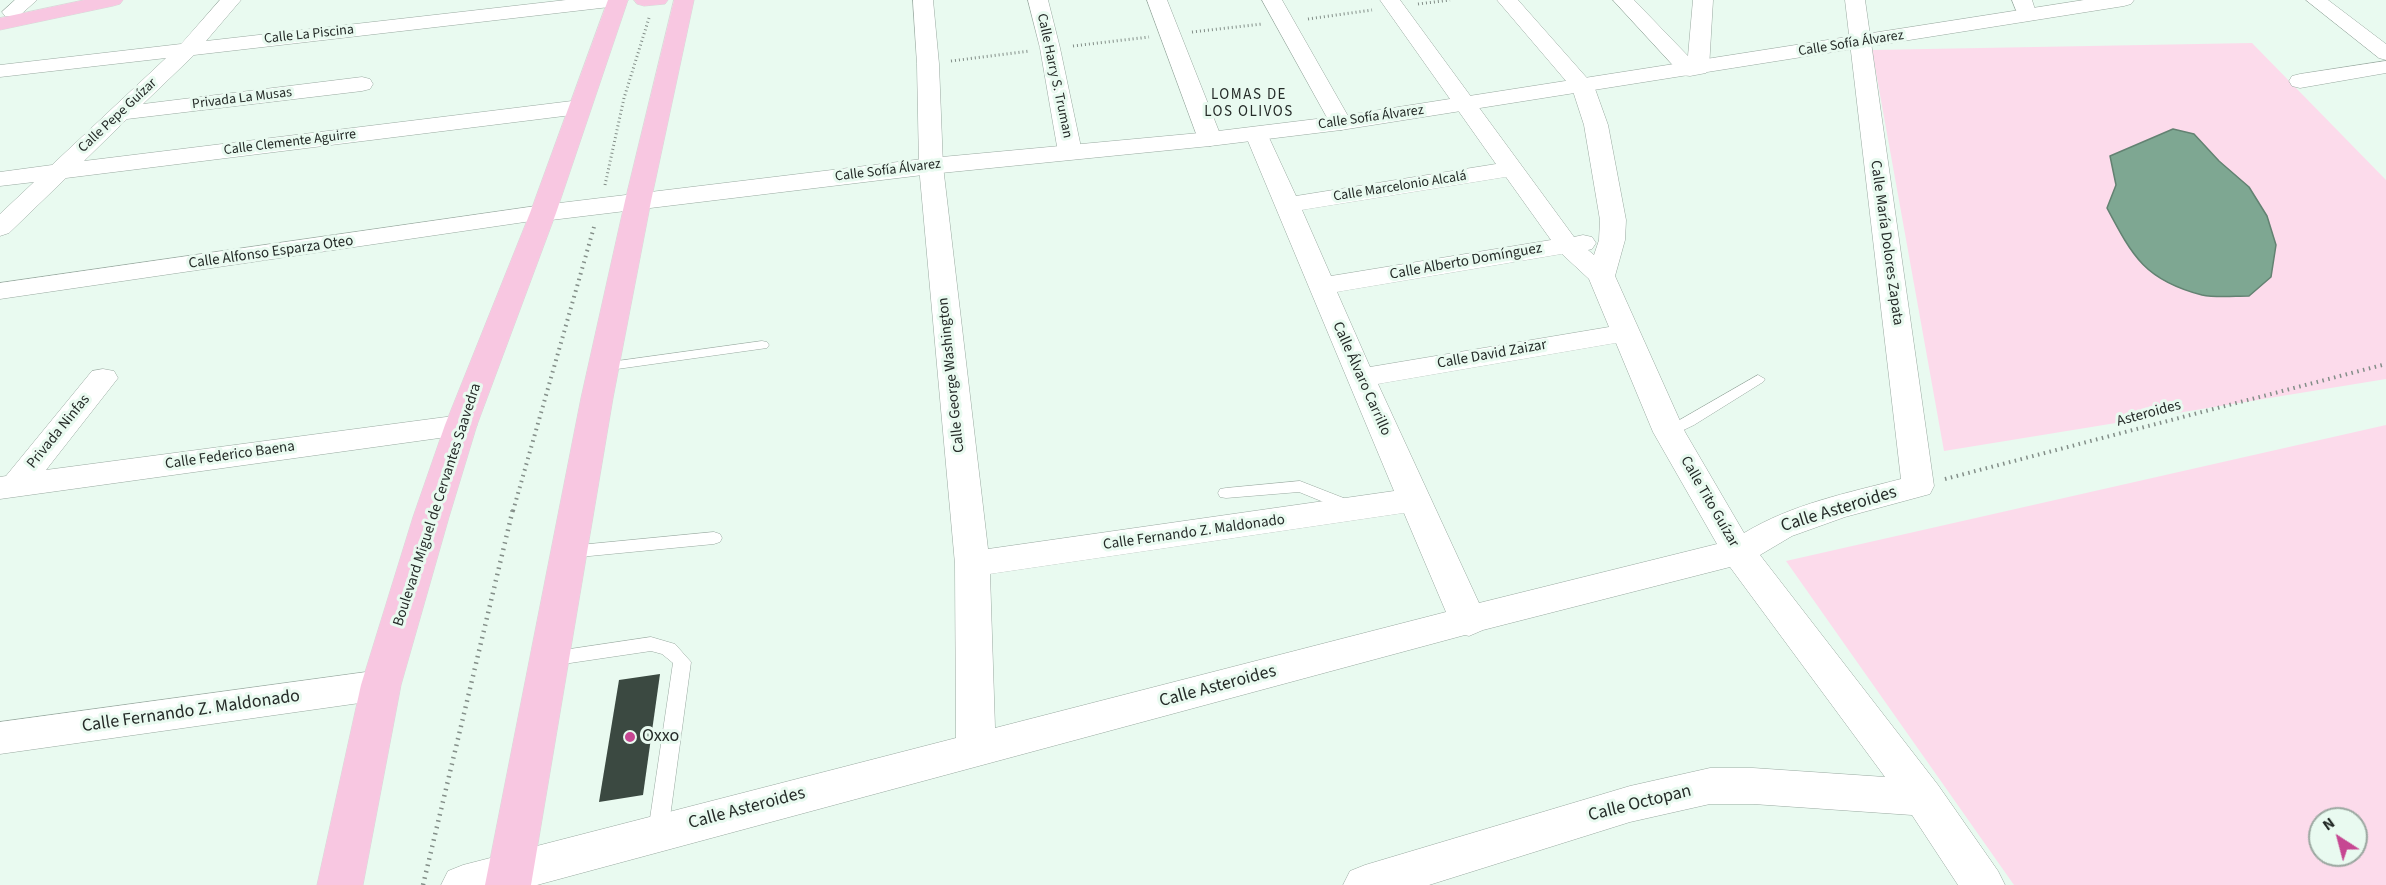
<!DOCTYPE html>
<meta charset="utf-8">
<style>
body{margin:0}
#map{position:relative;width:2386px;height:885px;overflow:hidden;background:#e9faf0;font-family:"Source Sans 3",sans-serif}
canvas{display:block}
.north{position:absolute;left:2308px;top:807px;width:60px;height:60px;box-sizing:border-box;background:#e9faf0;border:2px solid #9ba7a0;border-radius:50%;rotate:324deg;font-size:16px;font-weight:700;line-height:24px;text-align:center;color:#252b28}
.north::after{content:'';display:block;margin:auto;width:21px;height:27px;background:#c64792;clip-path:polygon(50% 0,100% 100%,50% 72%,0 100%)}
</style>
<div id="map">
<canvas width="2386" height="885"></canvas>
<div class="north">N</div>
</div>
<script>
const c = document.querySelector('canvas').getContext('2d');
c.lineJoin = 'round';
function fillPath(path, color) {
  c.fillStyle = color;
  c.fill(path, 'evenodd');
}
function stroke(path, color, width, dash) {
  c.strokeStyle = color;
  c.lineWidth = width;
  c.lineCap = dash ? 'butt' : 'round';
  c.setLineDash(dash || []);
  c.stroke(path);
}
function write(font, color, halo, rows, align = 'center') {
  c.font = font + ' "Source Sans 3",sans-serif';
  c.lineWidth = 6;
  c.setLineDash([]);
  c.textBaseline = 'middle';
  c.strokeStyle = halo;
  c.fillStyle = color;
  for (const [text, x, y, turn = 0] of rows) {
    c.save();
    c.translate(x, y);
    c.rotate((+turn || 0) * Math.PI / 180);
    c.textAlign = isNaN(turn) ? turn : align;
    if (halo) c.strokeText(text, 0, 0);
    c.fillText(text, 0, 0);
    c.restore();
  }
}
const green = new Path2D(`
 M2252 43 2386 180V379L1944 451 1872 50Z
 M2386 425V885H2014L1786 561ZM2320 819H2356V855H2320Z`);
const water = new Path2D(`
 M2173 129 2194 134 2219 161 2249 187 2267 216 2276 245 2271 277 2249 296C2234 296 2216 298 2202 295 2145 280 2133 257 2107 208L2116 185 2110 156Z`);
const building = new Path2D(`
 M660 674 643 795 599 802 619 680Z`);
const pathFar2 = new Path2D(`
 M1418 4 1450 0
 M1308 19 1372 10
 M1192 32 1262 24
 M1073 46 1149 37
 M951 61 1030 51
 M605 185 624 98 649 18`);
const pathFar1 = new Path2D(`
 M1945 479 2386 364
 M513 511 594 227`);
const path = new Path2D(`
 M423 885 513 509`);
const service = new Path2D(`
 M762 341 767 342 769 345 767 348 603 371 596 367 603 363Z
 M1758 375 1765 379 1763 382 1694 425 1669 437 1662 432 1664 429Z
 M1300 481 1359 504 1361 508 1359 512 1353 514 1299 492 1226 498 1220 497 1218 493 1220 489 1226 488Z
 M714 532 720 534 722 538 720 542 714 544 569 558 563 556 561 552 563 548 569 546Z
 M651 637 675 644 691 662 668 832 665 838 658 841 651 838 648 832 673 663 662 654 651 651 550 666 544 664 541 659 544 654 550 652Z`);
const minor = new Path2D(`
 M15 0H37L19 16H5L2 12Z
 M220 0H241L206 41 566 0H628L625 4 618 6 194 55 143 104 362 77 370 79 373 84 370 89 362 91 127 119 84 161 580 100 588 102 591 107 588 112 580 114 66 178 9 233 0 236V214L34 182 0 186V172L52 165 166 58 0 77V65L181 44Z
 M913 0H933L939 64 943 166 988 549 1394 491 1245 134 1249 129 1257 127 1265 129 1296 196 1496 164 1380 0H1400L1574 237 1583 235 1592 237 1596 243 1592 249 1588 250 1594 255 1599 240 1600 220 1584 125 1572 88 1497 0H1518L1594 86 1608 125 1626 220 1625 240 1615 276 1685 432 1744 533C1792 504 1847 493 1901 479L1845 0H1865L1934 486 1930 494 1845 517 1792 536 1760 555 1938 785 1998 871 2005 885H1958L1912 815 1753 804H1710L1630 822 1429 885H1343L1350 871 1365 865 1630 786 1710 768H1753L1885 777 1730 567 1483 630 1469 636 1465 635 537 885H441L448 871 463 865 956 738 955 564 919 166 917 64ZM1506 177 1551 240 1331 276 1302 210ZM1562 254 1589 279 1609 327 1370 367 1337 292ZM1616 343 1653 432 1717 544 1479 603 1378 384ZM1404 513 1446 612 995 728 990 574Z
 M1028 0H1048L1060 48 1082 152 1078 157 1070 159 1062 157 1058 152 1040 48Z
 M1147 0H1167L1222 139 1218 144 1210 146 1202 144 1198 139Z
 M1262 0H1282L1352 123 1349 128 1341 130 1333 128 1330 123Z
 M1613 0H1634L1688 56 1693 0H1713L1709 68 1706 73 1690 76 1682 75Z
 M2012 0H2032L2037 16 2034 20H2020Z
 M2306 0H2328L2386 44V60L2379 58Z
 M2386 61V73L2300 88 2292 86 2289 81 2292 76 2300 74Z
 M543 205 552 208 556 213 552 218 0 299V283Z
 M103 369 114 371 118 378 46 470 461 415 472 418 477 425 472 432 461 435 0 499V477L6 476 92 371Z
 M381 670 394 674 400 685 394 696 381 700 0 754V722Z`);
const tertiary = new Path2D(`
 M2084 0H2134L2131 4 2124 6 1341 130 1210 146 931 174 543 221 534 219 530 213 534 207 543 205 931 158 1210 132 1341 116Z`);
const primary = new Path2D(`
 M84 0H123L120 4 113 6 0 30V18Z
 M608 0H628L556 213 477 425 449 517 401 685 363 885H317L361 685 413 517 445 425 530 213Z
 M634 0H668L665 4 644 6 637 4Z
 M674 0H694L651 201 613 398 531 885H485L581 398 625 201Z`);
const markers = [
 [630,737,6,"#c64792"]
];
const farStreetnames = [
 ["Calle La Piscina",309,35,-6],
 ["Calle Sofía Álvarez",1851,44,-9],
 ["Calle Harry S. Truman",1054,76,78],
 ["Privada La Musas",242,99,-7],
 ["Calle Pepe Guízar",118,116,-43],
 ["Calle Sofía Álvarez",1371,118,-8],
 ["Calle Clemente Aguirre",290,143,-7],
 ["Calle Sofía Álvarez",888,171,-7],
 ["Calle Marcelonio Alcalá",1400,187,-9]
];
const farQuarternames = [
 ["LOMAS DE",1249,96],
 ["LOS OLIVOS",1249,113]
];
const streetNames = [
 ["Calle María Dolores Zapata",1886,243,82],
 ["Calle Alfonso Esparza Oteo",271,253,-8],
 ["Calle Alberto Domínguez",1466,262,-10],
 ["Calle David Zaizar",1492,355,-10],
 ["Calle George Washington",952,375,-96],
 ["Calle Álvaro Carrillo",1361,379,66],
 ["Asteroides",2149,414,-15],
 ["Privada Ninfas",59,432,-51],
 ["Calle Federico Baena",230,456,-8],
 ["Calle Tito Guízar",1709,502,60],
 ["Boulevard Miguel de Cervantes Saavedra",438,505,-72],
 ["Calle Fernando Z. Maldonado",1194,533,-8]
];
const nearStreetnames = [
 ["Calle Asteroides",1839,510,-17],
 ["Calle Asteroides",1218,687,-15],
 ["Calle Fernando Z. Maldonado",191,712,-8],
 ["Calle Octopan",1640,804,-14],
 ["Calle Asteroides",747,809,-15]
];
const nearPoinames = [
 ["Oxxo",642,737]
];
fillPath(green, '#fcdbeb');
fillPath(water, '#7ea792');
stroke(water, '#638272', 1.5);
fillPath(building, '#3b4941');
stroke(service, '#99a9a0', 1);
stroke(minor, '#99a9a0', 1);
stroke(tertiary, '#99a9a0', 1);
stroke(primary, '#d8d9d8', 1);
stroke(pathFar2, '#838e88', 3, [1, 3]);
stroke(pathFar1, '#838e88', 4, [1.5, 4.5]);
stroke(path, '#838e88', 4.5, [1.5, 5]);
fillPath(service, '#fff');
fillPath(minor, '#fff');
fillPath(tertiary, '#fff');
fillPath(primary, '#f8c7e1');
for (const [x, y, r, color] of markers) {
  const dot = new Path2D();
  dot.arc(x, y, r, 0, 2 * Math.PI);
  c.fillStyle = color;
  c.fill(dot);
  stroke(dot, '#e9faf0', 2);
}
write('14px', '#252b28', '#e9faf0', farStreetnames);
c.letterSpacing = '1.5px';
write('15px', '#252b28', '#e9faf0', farQuarternames);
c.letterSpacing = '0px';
write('15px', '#252b28', '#e9faf0', streetNames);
write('18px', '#252b28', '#e9faf0', nearStreetnames);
write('18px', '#252b28', '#e9faf0', nearPoinames, 'left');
</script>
